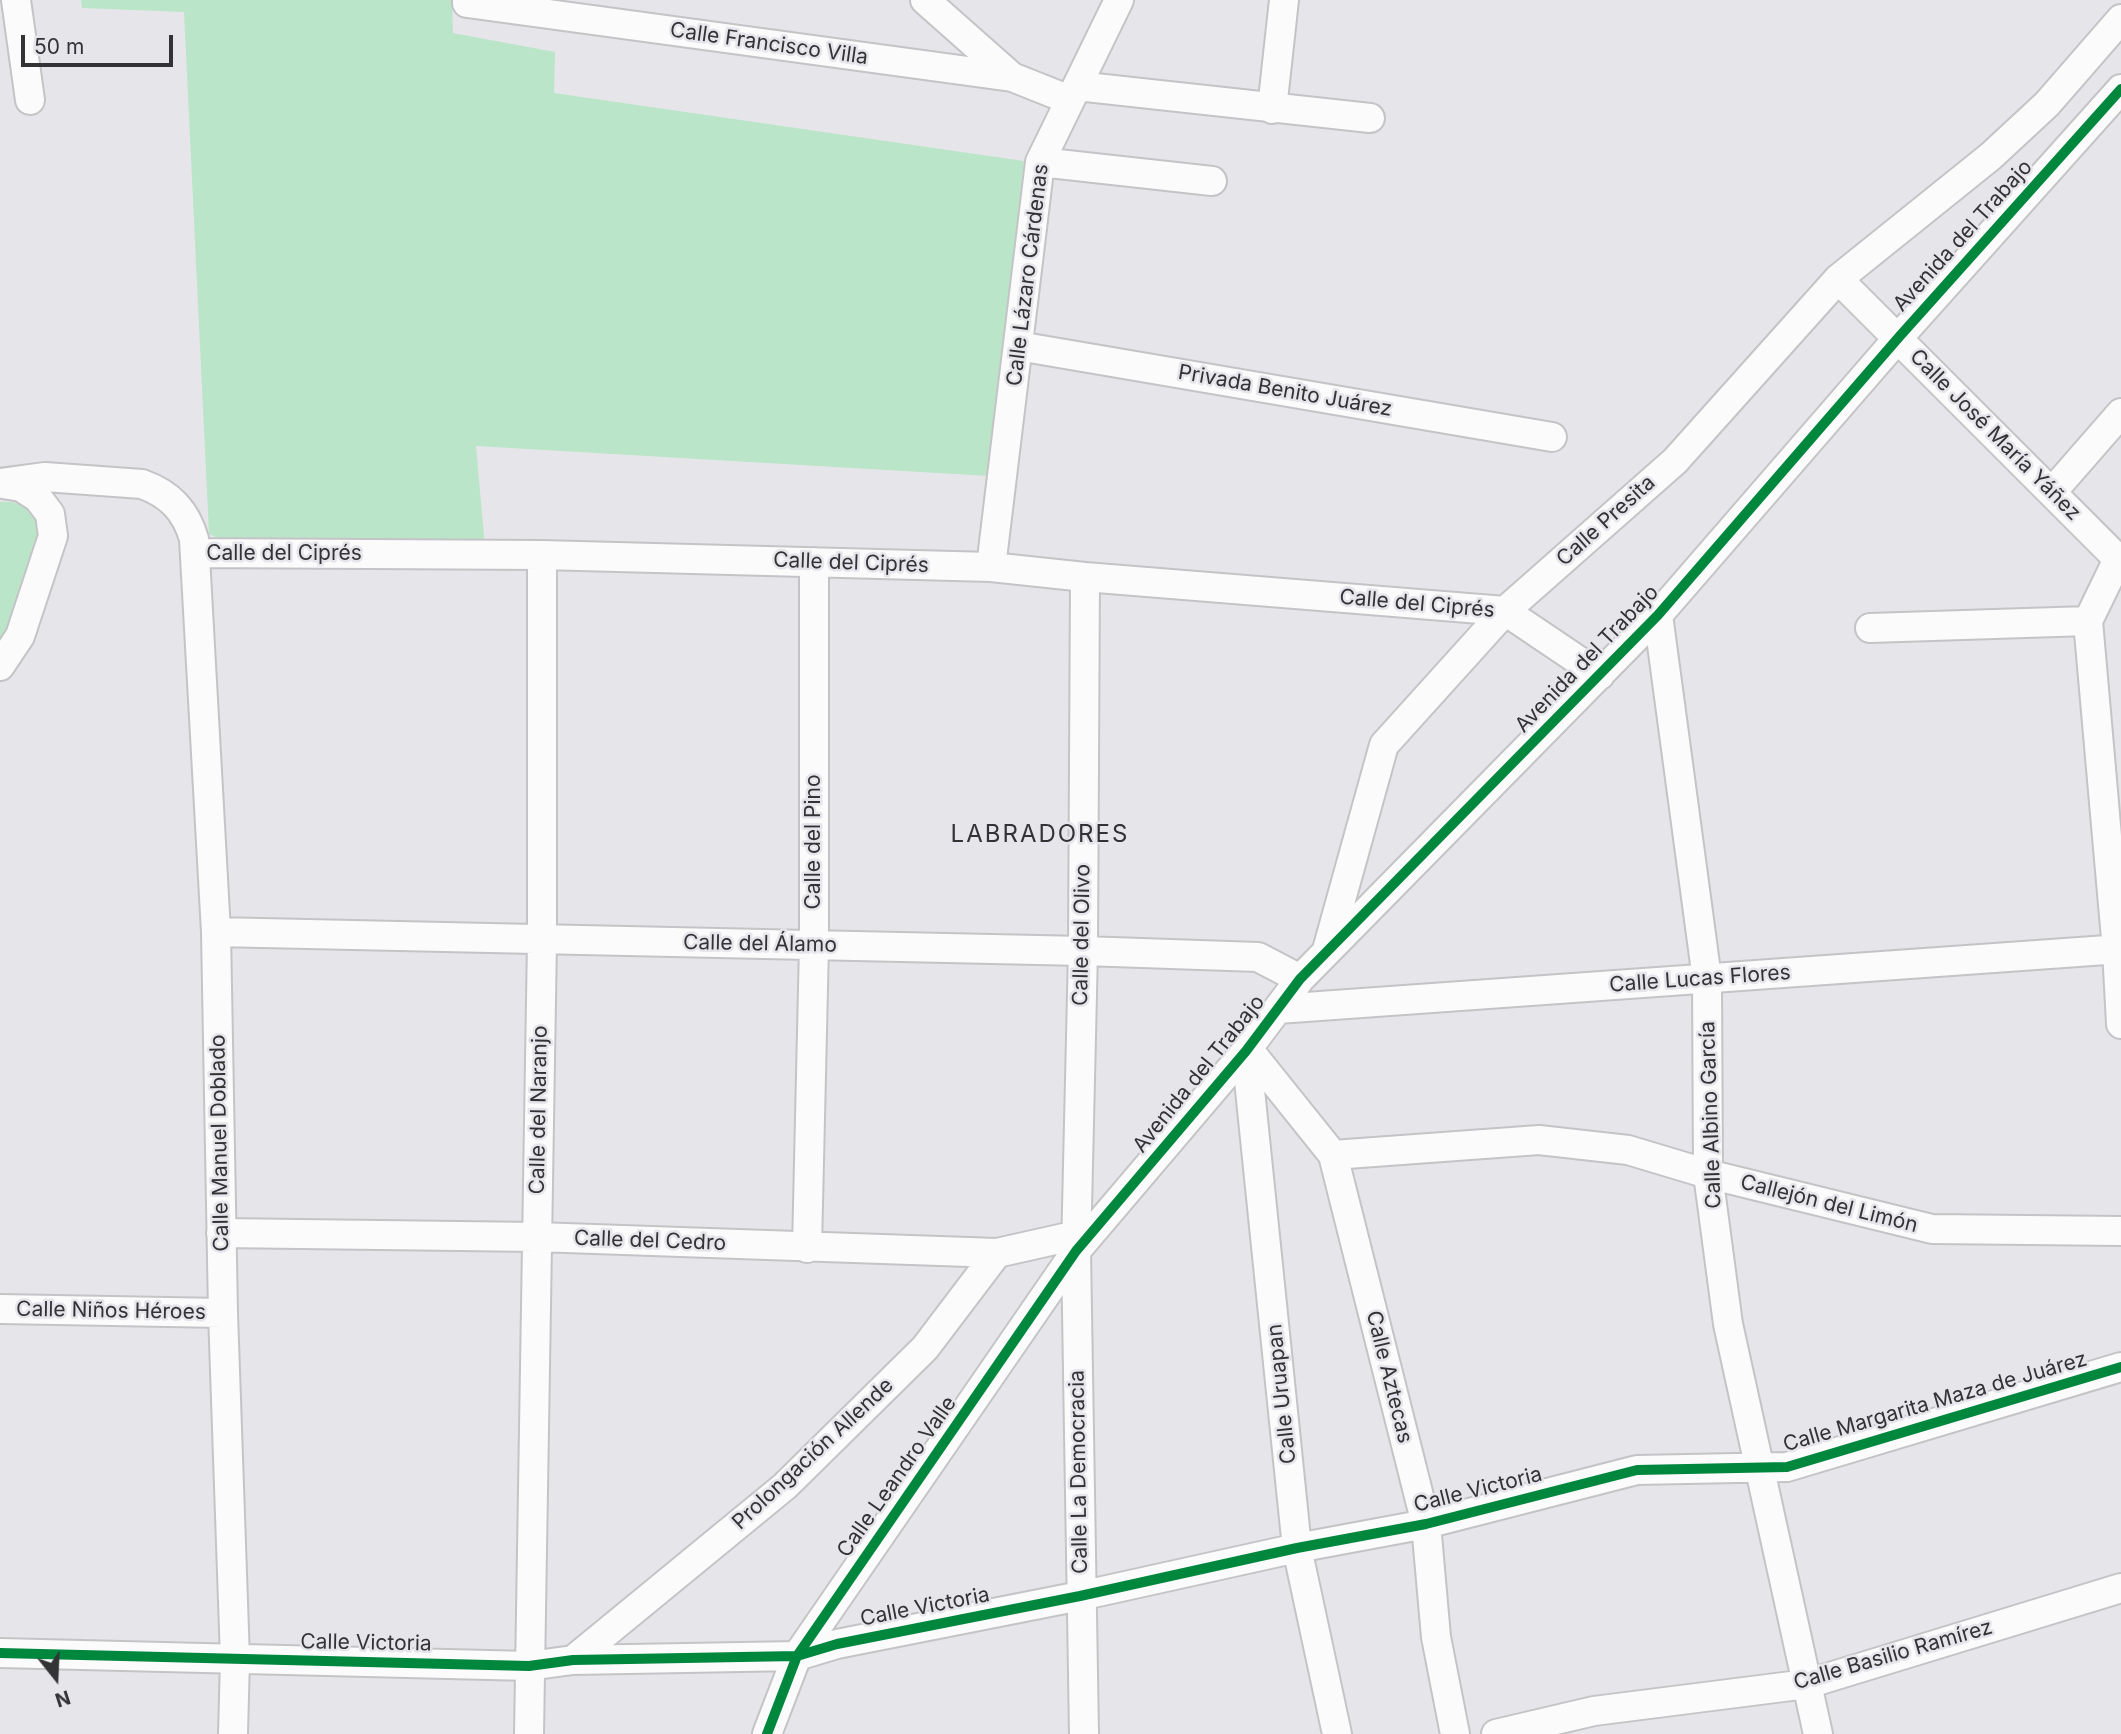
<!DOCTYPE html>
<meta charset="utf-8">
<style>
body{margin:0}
#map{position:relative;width:2121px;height:1734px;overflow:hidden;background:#e6e6ea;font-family:Inter,sans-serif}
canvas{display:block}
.north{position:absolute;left:21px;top:1643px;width:70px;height:70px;-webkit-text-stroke:5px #e5e5eb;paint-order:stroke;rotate:162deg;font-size:19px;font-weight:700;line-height:28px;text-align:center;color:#333335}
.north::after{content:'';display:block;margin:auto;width:24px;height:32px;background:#333335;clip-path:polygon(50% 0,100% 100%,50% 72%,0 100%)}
.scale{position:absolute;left:21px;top:35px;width:152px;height:32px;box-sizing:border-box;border:4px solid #333335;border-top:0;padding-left:9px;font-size:21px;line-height:24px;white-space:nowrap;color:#333335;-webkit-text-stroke:5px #e5e5eb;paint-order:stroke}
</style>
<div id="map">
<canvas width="2121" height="1734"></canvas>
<div class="north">N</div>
<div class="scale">50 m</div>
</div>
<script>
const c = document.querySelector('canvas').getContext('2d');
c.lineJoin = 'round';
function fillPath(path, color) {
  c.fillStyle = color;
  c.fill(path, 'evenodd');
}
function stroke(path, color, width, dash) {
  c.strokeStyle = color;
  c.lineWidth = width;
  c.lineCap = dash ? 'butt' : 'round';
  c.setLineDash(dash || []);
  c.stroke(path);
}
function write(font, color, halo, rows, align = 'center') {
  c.font = font + ' Inter,sans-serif';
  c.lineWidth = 5;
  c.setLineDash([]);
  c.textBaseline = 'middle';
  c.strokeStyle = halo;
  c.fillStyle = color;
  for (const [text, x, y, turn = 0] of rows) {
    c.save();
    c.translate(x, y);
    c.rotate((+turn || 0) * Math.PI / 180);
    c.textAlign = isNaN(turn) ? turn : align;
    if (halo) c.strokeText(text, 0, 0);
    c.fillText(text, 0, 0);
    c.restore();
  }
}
const green = new Path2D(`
 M81 0H452L453 33 555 52 554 93 1024 161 989 476 476 446 485 547 220 539 209 534 184 12 82 8Z
 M0 502C33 500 37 518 45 545L0 648Z`);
const minor = new Path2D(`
 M16 0 30 100
 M467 0V3L1012 77 1070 100
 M925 0 1012 77
 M1077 86 1370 118
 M1272 109 1284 0
 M1040 162 1212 181
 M1838 279 2121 562
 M1018 346 1552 437
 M0 483 45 477 142 484C170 494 186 511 194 539L216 932 223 1313 235 1659 233 1734
 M2052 492 2121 413
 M196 553 542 555 991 567 1085 577 1505 611 1600 675
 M2118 559 2088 621 2117 950 2121 1024
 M991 567 1040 162 1119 0
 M1658 615 1707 979 1708 1174 1728 1324 1818 1734
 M1870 628 2088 621
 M0 666 20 636 53 536 50 514 38 498 21 487 3 484
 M216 932 1083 951 1258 957 1300 979
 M1327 950 1384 745 1505 611 1675 461 1838 279 1991 156 2047 104 2121 19
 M1278 1009 2121 949
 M1248 1049 1333 1155 1426 1524 1436 1637 1455 1734
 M1246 1051 1297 1548 1337 1734
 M1333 1155 1539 1140 1628 1150 1708 1174 1932 1229 2121 1231
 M221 1233 537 1237 997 1253 1077 1235
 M807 1248 814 945V562
 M0 1309 223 1313
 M0 1653 529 1666 573 1660 797 1656 837 1644 1080 1596 1297 1548 1426 1524 1637 1470 1787 1467 2121 1367
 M573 1660 785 1486 925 1348 997 1253
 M529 1734 542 939V555
 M767 1734 797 1656 1076 1251 1246 1051 1300 979 1658 615 1899 337 2121 89
 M1084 1734 1076 1251 1083 951 1085 577
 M1496 1734 1594 1711 1807 1684 2121 1588`);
const cycleway = new Path2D(`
 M0 1653 529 1666 573 1660 797 1656 837 1644 1080 1596 1297 1548 1426 1524 1637 1470 1787 1467 2121 1367
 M767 1734 797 1656 1076 1251 1246 1051 1300 979 1658 615 1899 337 2121 89`);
const streetNames = [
 ["Calle Francisco Villa",769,44,8],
 ["Avenida del Trabajo",1963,236,-48],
 ["Calle Lázaro Cárdenas",1028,275,-83],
 ["Privada Benito Juárez",1285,391,10],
 ["Calle José María Yáñez",1995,435,45],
 ["Calle Presita",1606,521,-42],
 ["Calle del Ciprés",284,554],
 ["Calle del Ciprés",851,563,2],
 ["Calle del Ciprés",1417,604,5],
 ["Avenida del Trabajo",1587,659,-46],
 ["Calle del Pino",814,842,-90],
 ["Calle del Olivo",1082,935,-89],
 ["Calle del Álamo",760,944,1],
 ["Calle Lucas Flores",1700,979,-4],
 ["Avenida del Trabajo",1199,1074,-51],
 ["Calle del Naranjo",539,1110,-89],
 ["Calle Albino García",1711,1115,-92],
 ["Calle Manuel Doblado",220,1143,-91],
 ["Callejón del Limón",1829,1204,14],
 ["Calle del Cedro",650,1241,2],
 ["Calle Niños Héroes",111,1311,1],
 ["Calle Aztecas",1389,1377,76],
 ["Calle Uruapan",1282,1394,-96],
 ["Calle Margarita Maza de Juárez",1935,1402,-16],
 ["Prolongación Allende",813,1454,-43],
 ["Calle La Democracia",1079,1472,-91],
 ["Calle Leandro Valle",897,1477,-55],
 ["Calle Victoria",1478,1490,-14],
 ["Calle Victoria",925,1607,-11],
 ["Calle Victoria",366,1643,1],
 ["Calle Basilio Ramírez",1893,1655,-16]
];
const quarterNames = [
 ["LABRADORES",1040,835]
];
fillPath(green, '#bbe5c8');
stroke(minor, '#c4c4c7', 32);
stroke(minor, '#fbfbfc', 28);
stroke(cycleway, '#00873e', 10);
write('21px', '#333335', '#e5e5eb', streetNames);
c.letterSpacing = '2px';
write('24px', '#333335', '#e5e5eb', quarterNames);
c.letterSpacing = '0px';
</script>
